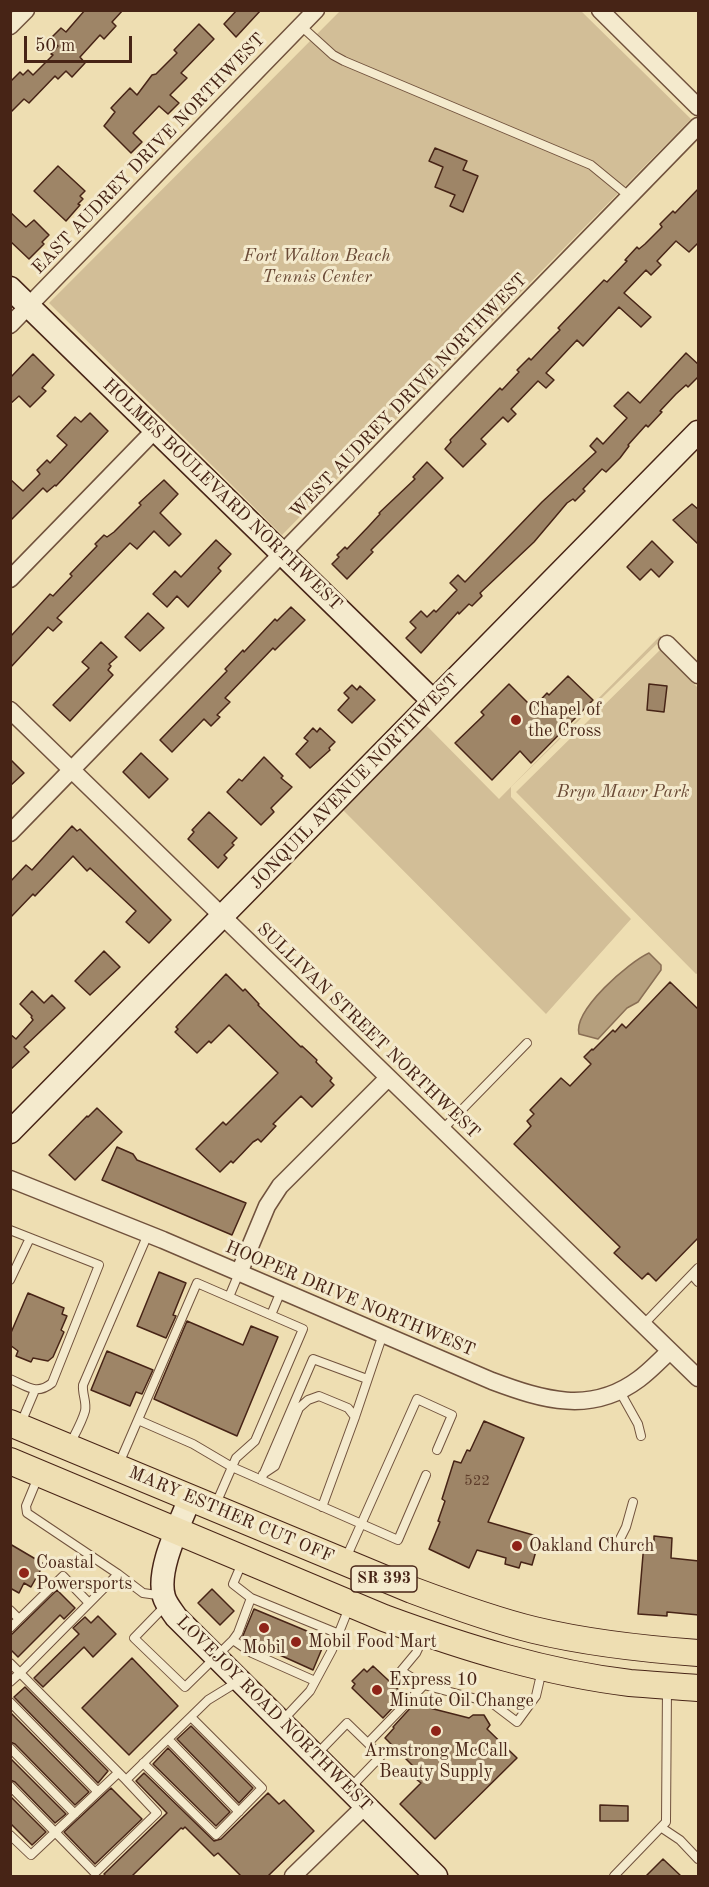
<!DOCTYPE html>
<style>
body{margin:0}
#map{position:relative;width:709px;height:1887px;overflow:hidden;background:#eedeb2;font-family:"Old Standard TT",serif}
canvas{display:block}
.frame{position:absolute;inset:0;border:12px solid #472416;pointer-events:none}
.scale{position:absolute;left:24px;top:36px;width:108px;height:27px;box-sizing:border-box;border:3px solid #472416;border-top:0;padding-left:8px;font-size:18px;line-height:21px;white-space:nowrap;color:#472416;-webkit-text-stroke:4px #f4eacd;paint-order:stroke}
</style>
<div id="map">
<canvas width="709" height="1887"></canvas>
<div class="frame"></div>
<div class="scale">50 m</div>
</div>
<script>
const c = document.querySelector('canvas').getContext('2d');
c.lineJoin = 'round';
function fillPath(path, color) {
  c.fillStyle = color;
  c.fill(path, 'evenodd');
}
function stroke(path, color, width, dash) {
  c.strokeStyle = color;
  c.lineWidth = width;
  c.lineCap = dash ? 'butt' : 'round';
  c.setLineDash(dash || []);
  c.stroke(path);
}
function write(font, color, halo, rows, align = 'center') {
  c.font = font + ' "Old Standard TT",serif';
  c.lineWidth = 6;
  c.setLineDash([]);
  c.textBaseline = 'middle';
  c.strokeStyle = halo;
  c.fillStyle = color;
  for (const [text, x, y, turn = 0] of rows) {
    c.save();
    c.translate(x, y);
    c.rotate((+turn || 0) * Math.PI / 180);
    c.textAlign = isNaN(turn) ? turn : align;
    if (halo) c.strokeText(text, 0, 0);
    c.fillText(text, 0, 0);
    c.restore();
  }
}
const green = new Path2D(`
 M340 11H581L691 119 282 535 49 303Z
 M660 636 663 638 511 787V797L631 919 546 1014 340 807 423 722 499 799Z
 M661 649 698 688V973L696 974 516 792Z`);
const water = new Path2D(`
 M649 953 661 965V970L638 1002 627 1008 598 1039 579 1034C573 1010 629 962 649 953Z`);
const building = new Path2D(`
 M85 10H123L112 22 116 26 104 39 100 35 80 57 85 63 72 77 66 71 58 79 55 76 29 103 24 99 10 113V82L20 72 23 75 28 70 33 75 53 55 51 54 58 46 50 39 61 28 66 32Z
 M237 10H261L236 37 224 24Z
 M199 24 214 39 181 73 187 78 170 95 179 103 168 114 159 106 133 133 142 142 131 153 104 126 115 112 111 108 130 88 137 95 152 75 156 74 177 53 174 50Z
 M435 148 467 161 463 170 478 176 463 212 450 206 455 195 435 187 443 167 429 161Z
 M58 166 85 191 80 196 83 199 78 204 80 205 66 221 34 191Z
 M699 188V242L689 252 676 241 657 261 661 265 651 275 646 270 624 293 651 317 641 327 619 307 583 346 577 340 546 373 554 380 546 388 538 381 511 409 516 414 508 422 503 417 481 439 486 444 463 467 445 449 451 442 450 440 500 388 502 390 519 372 517 370 529 358 531 360 551 339 560 330 558 328 604 280 607 282 627 261 625 260 637 247 639 249 645 244 662 227 660 224 673 211 675 213Z
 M10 212 26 227 34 220 49 235 42 242 44 244 29 259 10 241Z
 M686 353 699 365V376L688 387 686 385 676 394 660 411 662 412 648 427 646 425 628 445 629 446 620 458 606 472 602 469 583 489 585 491 575 501 573 499 567 503 534 542 480 593 482 596 472 606 469 604 459 614 458 612 421 653 406 638 416 628 410 622 421 611 427 617 434 610 436 612 457 590 450 583 458 575 465 582 542 502 596 452 590 446 597 438 603 444 627 418 614 406 628 392 640 403Z
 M33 354 54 375 42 388 46 391 30 407 19 396 10 404V378Z
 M90 413 108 431 56 486 55 485 47 492 43 488 10 521V479L23 491 40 474 37 470 47 460 50 463 67 445 57 436 75 417 81 422Z
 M427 462 443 478 371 550 373 552 347 579 332 564 339 557 337 555 345 547 347 549 369 526 380 514 379 513 415 479 413 477Z
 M164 480 178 494 160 513 181 534 169 546 154 531 137 549 130 543 57 618 62 622 53 631 48 627 10 668V637L50 594 53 596 72 576 70 574 97 546 95 544 104 535 107 537 114 532 141 505 139 503Z
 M692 504 699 510V545L673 520Z
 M216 540 231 554 218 568 221 571 188 607 177 596 167 607 153 594 175 571 181 577Z
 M652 541 673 562 659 577 651 569 640 580 627 567Z
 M291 607 305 620 275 650 273 648 225 698 230 702 217 715 220 717 211 726 204 719 172 752 160 740 227 671 225 669 243 650 244 652 275 619 277 621Z
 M148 613 164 628 140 651 125 637Z
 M101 642 117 657 109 664 111 666 108 670 113 675 70 721 53 705 89 668 82 662Z
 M568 676 593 700 531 763 520 751 492 780 455 743 484 715 481 712 509 684 533 708 547 693 549 695Z
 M649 684 667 686 664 712 647 710Z
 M352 685 357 690 360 686 375 700 352 723 338 710 349 698 344 693Z
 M313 728 317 732 320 728 335 742 329 748 330 750 310 768 296 754 308 741 304 738Z
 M141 753 168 779 149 798 123 772Z
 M264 757 283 776 281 778 292 787 271 808 274 812 261 825 227 792 239 779 242 781Z
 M10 759 24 773 10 786Z
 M209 812 237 838 232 843 234 845 224 855 227 858 218 868 188 839 194 832 192 830Z
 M72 826 77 831 80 829 171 920 149 943 126 922 136 911 90 868 87 871 73 856 35 896 33 894 10 918V882L26 865 32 870Z
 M104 951 120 967 90 995 75 981Z
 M226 974 243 991 245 989 259 1004 258 1005 301 1047 302 1046 317 1060 316 1062 332 1078 330 1081 334 1085 312 1107 301 1096 273 1124 276 1126 261 1142 258 1139 253 1142 233 1163 231 1161 220 1172 196 1149 223 1122 226 1125 278 1073 229 1025 211 1043 209 1041 197 1053 175 1032 178 1029 176 1027Z
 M670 982 699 1010V1237L656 1281 648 1273 642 1279 614 1253 620 1247 514 1144 531 1126 527 1121 534 1114 530 1110 561 1078 570 1086 591 1064 584 1057 592 1049 593 1050 613 1030 615 1032 622 1024 626 1028Z
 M32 991 44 1003 52 995 65 1008 24 1047 29 1052 10 1070V1034L16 1039 33 1020 31 1017 32 1016 20 1004Z
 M97 1108 122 1132 75 1180 49 1155 87 1116 88 1117Z
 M117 1147 133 1154 137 1160 246 1203 232 1235 102 1180Z
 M159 1272 186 1283 173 1315 176 1316 166 1338 137 1326Z
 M28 1293 64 1308 62 1314 67 1316 61 1330 64 1332 53 1357 48 1361 33 1358 31 1362 16 1356 18 1351 10 1345V1335Z
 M187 1321 243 1345 251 1326 278 1337 237 1436 154 1399Z
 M107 1351 153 1370 142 1394 136 1392 130 1406 91 1390Z
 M484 1421 524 1438 488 1522 540 1537 532 1565 521 1562 519 1568 505 1564 506 1558 477 1550 469 1568 429 1549 440 1522 438 1521 445 1501 442 1499 454 1461 461 1463 467 1450 470 1451Z
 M654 1536 672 1538 671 1558 699 1561V1615L667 1612V1616L638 1614 644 1543 654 1544Z
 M10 1544 44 1564 31 1587 24 1583 19 1593 10 1588Z
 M212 1589 234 1611 220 1625 198 1603Z
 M57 1590 75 1608 64 1619 60 1615 18 1657 10 1649V1636Z
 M254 1609 326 1639 313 1670 242 1638Z
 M98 1616 116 1634 93 1657 84 1647 43 1687 34 1678 79 1634 73 1628 85 1617 91 1623Z
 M132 1658 178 1706 129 1755 82 1708Z
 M373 1666 402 1693 396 1699 400 1700 383 1718 352 1688 355 1684 352 1681 364 1669 367 1672Z
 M25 1687 108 1771 98 1783 14 1697Z
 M414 1704 469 1718 473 1715H484L490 1725 487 1729 517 1758 435 1839 400 1804 421 1783 416 1779 421 1774 385 1738 394 1728 393 1727Z
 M10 1712 89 1792 75 1805 15 1744 10 1742Z
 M191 1726 253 1788 239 1803 177 1739Z
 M168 1748 230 1812 216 1826 153 1764Z
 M10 1758 66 1814 55 1823 15 1782 10 1780Z
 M144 1773 214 1841 221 1839 268 1793 279 1804 284 1800 314 1831 268 1876H241L218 1853 214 1856 185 1827 183 1829 181 1828 132 1876H106L104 1874 167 1813 136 1781Z
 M111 1788 142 1819 95 1864 64 1832Z
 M10 1796 46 1832 32 1845 10 1823Z
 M600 1805 628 1806V1821H600Z
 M663 1859 681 1876H646Z`);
const lane = new Path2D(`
 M301 26 333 55 344 61 591 165 630 197
 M442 1130 527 1043
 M10 1230 99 1265 52 1383C36 1396 27 1386 10 1379
 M692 1275 698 1282
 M10 1280 30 1238
 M229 1297 239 1273
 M271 1315 281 1291
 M643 1325 698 1268
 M619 1390 638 1424 641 1436
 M21 1423 35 1390
 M70 1444C75 1434 82 1422 85 1411 87 1402 82 1394 83 1385L148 1234
 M118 1466 197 1283 303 1329 255 1441 236 1458 232 1467 193 1444 138 1420
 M263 1474 275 1466 299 1408 308 1400 319 1396 348 1408 355 1417
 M38 1477 26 1506 27 1513 118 1574 143 1593 164 1596
 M261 1480 313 1359 367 1379
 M215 1506 232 1467 398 1540 426 1475
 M322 1507 355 1417 383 1334
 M615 1549 626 1527 633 1502
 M346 1558 417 1399 452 1415 437 1450
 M242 1563 233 1584 251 1598 339 1634
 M118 1574 20 1673 126 1780 208 1700 239 1681
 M167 1604 134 1638 185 1687 233 1640 238 1633 251 1598
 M10 1610 19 1619 63 1576 89 1603
 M10 1628 19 1619
 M424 1636 416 1653 401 1671 424 1685 492 1703 517 1722 536 1696 542 1670
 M233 1640 252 1653 315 1681
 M10 1663 20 1673 10 1682
 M10 1702 98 1792
 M281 1722 310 1691 332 1650 350 1605
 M168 1739 239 1812
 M368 1743 424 1685
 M10 1748 75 1814
 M315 1756 347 1723 381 1756 351 1787
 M143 1763 216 1835 262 1788 191 1717
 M10 1786 95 1873 157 1813 126 1780
 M662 1828 680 1840 698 1859
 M10 1835 31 1855 118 1773
 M614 1876 666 1822 667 1688`);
const street = new Path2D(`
 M600 10 698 107
 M10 26 26 10
 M10 325 316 10
 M10 579 155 430
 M667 644 698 675
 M10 710 698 1378
 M10 833 698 126
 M10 1179 163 1240 492 1381C543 1400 591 1415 639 1379 650 1371 660 1360 670 1351
 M239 1273 267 1206 280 1186 388 1078
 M293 1876 365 1806`);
const secondary = new Path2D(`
 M10 288 433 701
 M10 1132 698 432
 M190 1498C180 1524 156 1569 164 1597 166 1604 172 1611 176 1617L436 1876`);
const primary = new Path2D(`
 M10 1423 412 1590C452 1605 493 1620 534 1630 588 1643 643 1649 698 1653
 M10 1461 384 1618C463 1647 546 1673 630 1683 653 1685 676 1686 698 1688`);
const markers = [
 [516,720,6,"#8f2418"],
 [517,1546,6,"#8f2418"],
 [24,1573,6,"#8f2418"],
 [264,1628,6,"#8f2418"],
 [296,1642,6,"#8f2418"],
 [377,1690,6,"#8f2418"],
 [436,1731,6,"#8f2418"]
];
const numberNames = [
 ["522",477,1481]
];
const shields = [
 [384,1579,66]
];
const shieldNames = [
 ["SR 393",384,1579]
];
const streetNames = [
 ["EAST AUDREY DRIVE NORTHWEST",149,154,-46],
 ["WEST AUDREY DRIVE NORTHWEST",409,396,-46],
 ["HOLMES BOULEVARD NORTHWEST",222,495,44],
 ["JONQUIL AVENUE NORTHWEST",355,782,-46],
 ["SULLIVAN STREET NORTHWEST",368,1031,44],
 ["HOOPER DRIVE NORTHWEST",350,1299,23],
 ["MARY ESTHER CUT OFF",231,1515,23],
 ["LOVEJOY ROAD NORTHWEST",274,1714,45]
];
const parkNames = [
 ["Fort Walton Beach",317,256],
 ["Tennis Center",317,277],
 ["Bryn Mawr Park",623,792]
];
const poiNames = [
 ["Chapel of",528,710],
 ["the Cross",528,731],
 ["Oakland Church",529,1546],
 ["Coastal",36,1563],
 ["Powersports",36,1584],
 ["Mobil Food Mart",308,1642],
 ["Mobil",264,1648,"center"],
 ["Express 10",389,1680],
 ["Minute Oil Change",389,1701],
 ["Armstrong McCall",436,1751,"center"],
 ["Beauty Supply",436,1772,"center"]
];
fillPath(green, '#d2be97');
fillPath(water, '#b59f7d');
stroke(water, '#896e54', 1.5);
fillPath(building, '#9e8567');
stroke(building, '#472416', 1.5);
stroke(lane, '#71523d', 10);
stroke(street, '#71523d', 19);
stroke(secondary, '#472416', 25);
stroke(primary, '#472416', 28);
stroke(lane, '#f4eacd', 8);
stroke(street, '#f4eacd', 16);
stroke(secondary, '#f4eacd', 22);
stroke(primary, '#eedeb2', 26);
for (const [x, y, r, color] of markers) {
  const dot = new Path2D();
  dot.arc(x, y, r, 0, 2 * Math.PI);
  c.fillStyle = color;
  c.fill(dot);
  stroke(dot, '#f4eacd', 2);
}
write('15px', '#5d3c2a', null, numberNames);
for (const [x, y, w] of shields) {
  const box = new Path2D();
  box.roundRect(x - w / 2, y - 13, w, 26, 4.5);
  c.fillStyle = '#f4eacd';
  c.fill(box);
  stroke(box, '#472416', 1.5);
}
write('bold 16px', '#472416', null, shieldNames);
write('18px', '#472416', '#f4eacd', streetNames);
write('italic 18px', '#6a4a36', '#f4eacd', parkNames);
write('18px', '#472416', '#f4eacd', poiNames, 'left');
</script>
